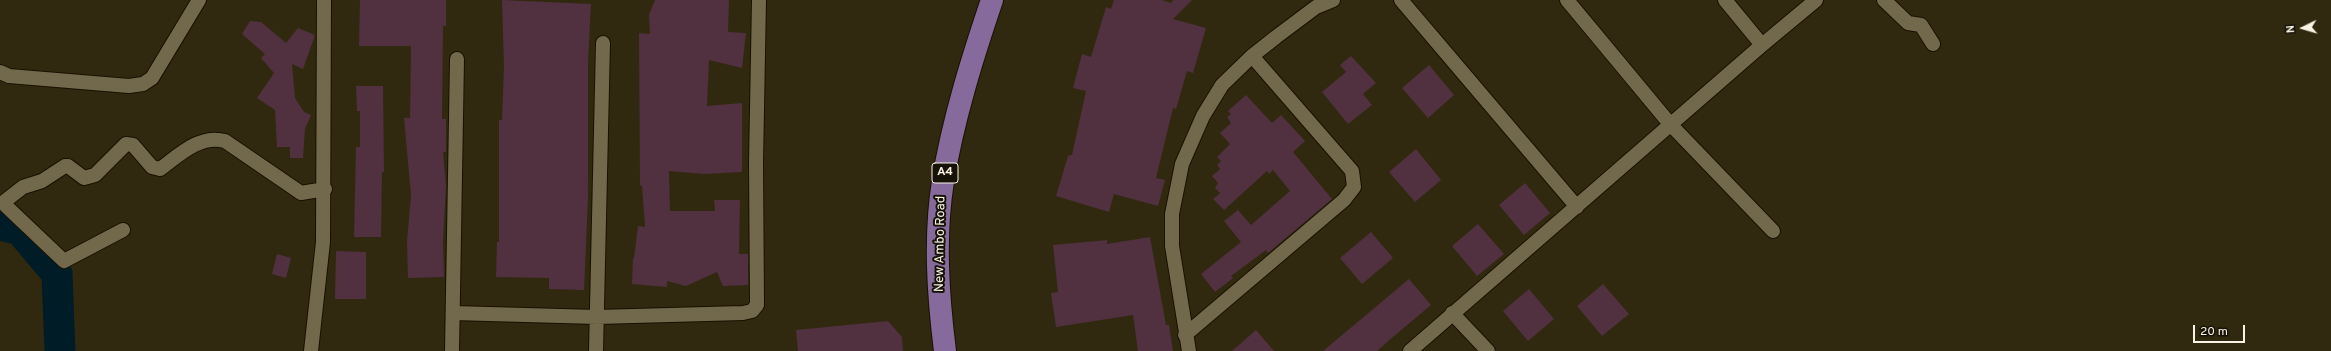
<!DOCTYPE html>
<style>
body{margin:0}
#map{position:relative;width:2331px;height:351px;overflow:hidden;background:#31290f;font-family:Overpass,sans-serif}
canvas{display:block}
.north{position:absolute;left:2283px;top:8px;width:40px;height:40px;-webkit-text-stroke:3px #161207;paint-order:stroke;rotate:265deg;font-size:11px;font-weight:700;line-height:16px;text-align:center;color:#f8f3e4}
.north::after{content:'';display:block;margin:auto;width:14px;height:18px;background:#f8f3e4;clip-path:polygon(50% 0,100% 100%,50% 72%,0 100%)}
.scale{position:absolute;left:2193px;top:325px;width:52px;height:18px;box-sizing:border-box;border:2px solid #f8f3e4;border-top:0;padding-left:5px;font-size:12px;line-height:14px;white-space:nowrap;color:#f8f3e4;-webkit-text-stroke:3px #161207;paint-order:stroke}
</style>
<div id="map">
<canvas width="2331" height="351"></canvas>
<div class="north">N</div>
<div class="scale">20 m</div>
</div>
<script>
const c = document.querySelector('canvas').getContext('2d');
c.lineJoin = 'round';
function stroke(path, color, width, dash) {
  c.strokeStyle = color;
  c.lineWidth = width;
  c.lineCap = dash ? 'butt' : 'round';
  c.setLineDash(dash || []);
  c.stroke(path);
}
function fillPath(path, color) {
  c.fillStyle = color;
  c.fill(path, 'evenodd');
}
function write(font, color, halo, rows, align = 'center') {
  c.font = font + ' Overpass,sans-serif';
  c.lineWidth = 4;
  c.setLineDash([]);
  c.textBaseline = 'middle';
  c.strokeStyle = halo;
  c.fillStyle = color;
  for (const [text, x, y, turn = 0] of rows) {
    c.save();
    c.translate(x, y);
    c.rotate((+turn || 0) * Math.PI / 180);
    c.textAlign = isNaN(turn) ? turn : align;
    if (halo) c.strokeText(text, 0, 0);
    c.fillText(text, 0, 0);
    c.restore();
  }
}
const river = new Path2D(`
 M0 225 20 230 57 274 60 351`);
const building = new Path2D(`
 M360 0H446V26H443L442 119H446V152H443L446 186 443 241 444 277 408 278 407 242 411 195 404 118H410L411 46H359Z
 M502 0 591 4 588 62V198L584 290 549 289V278L496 277 497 242H499V120H502L504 66Z
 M655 0H729L728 32 746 33 742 68 709 60 707 106 742 103V172L704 174 669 171 670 211H715L714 200H740L739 254H748V285L723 286 717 272 686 286 667 281V287L632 284 633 258H634L638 226 645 227 642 186 640 185 639 33 650 34 649 15Z
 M1114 0H1162L1171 3 1173 0H1192L1173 19 1206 28 1193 73 1187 71 1176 109 1173 108 1156 178 1165 180 1158 206 1114 194 1109 212 1056 196 1068 156 1072 155 1086 91 1073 88 1082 54 1091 57 1106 7 1111 9Z
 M250 21 261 22 286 43 298 28 315 35 303 69 292 64 295 98 304 112 311 115 305 129 303 158H290V147H277L275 110 257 98 274 73 261 58 265 54 242 34Z
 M1351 56 1376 83 1363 94 1372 105 1348 124 1322 92 1346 72 1340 65Z
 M1429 65 1454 95 1428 118 1402 88Z
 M356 86H383L384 172H382L381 237H354L356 147H360V111H357Z
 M1246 95 1272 123 1281 115 1305 141 1293 152 1332 199 1268 253 1266 250 1231 276 1233 278 1215 292 1201 274 1241 242 1224 221 1238 210 1251 225 1290 191 1273 170 1269 174 1267 171 1224 210 1213 199 1220 193 1215 188 1218 183 1212 176 1220 169 1217 165 1221 161 1217 157 1230 144 1220 133 1231 123 1227 117 1231 114 1228 111Z
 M1416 149 1441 180 1415 202 1389 172Z
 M1525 183 1550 213 1524 235 1499 205Z
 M1478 224 1504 254 1477 276 1452 246Z
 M1371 232 1393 258 1362 284 1340 258Z
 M1150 237 1166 325H1169L1173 351H1138L1133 315 1056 327 1051 293 1058 292 1053 245 1107 240V244Z
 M336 251 366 252V299H335Z
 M277 254 291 258 286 278 272 274Z
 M1409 279 1431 305 1393 337 1377 351H1323Z
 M1603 284 1629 314 1602 336 1577 306Z
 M1529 289 1554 319 1528 341 1503 311Z
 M888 321 902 337 903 351H798L796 330Z
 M1256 330 1274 351H1232Z`);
const minor = new Path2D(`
 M1401 0 1577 207
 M1567 0 1670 124 1773 231
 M1725 0 1762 45
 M1884 0 1908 23 1921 25 1933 44
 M0 72 9 76 129 86 143 84 152 78 199 0
 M123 230 64 261 6 206 5 201 23 187 42 181 65 166H68L84 178 95 175 126 144 133 145 152 167 160 169C179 155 200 134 225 141L301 193 325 189
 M453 313 597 317 743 313 752 311 757 305 756 163 759 0
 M1452 313 1488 351
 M1185 335 1344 200 1354 187 1352 171 1252 56
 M311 351 323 242 324 0
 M452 351 457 59
 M596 351 603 43
 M1189 351 1172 246V214L1182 164 1203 116 1222 85 1252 56 1276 37 1316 7 1333 0
 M1410 351 1762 45 1816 0`);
const primary = new Path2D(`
 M945 351C938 295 934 237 943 181 953 120 972 59 992 0`);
const shields = [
 [945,173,26]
];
const shieldNames = [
 ["A4",945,173]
];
const streetNames = [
 ["New Ambo Road",941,244,-89]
];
stroke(river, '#001d27', 31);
fillPath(building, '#513040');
stroke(minor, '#191100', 16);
stroke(primary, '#191100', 24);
stroke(minor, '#72694d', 14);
stroke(primary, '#866a9c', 22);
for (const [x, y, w] of shields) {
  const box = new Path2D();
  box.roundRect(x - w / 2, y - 10, w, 20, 3);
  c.fillStyle = '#161207';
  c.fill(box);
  stroke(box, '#f8f3e4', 1);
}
write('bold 12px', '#f8f3e4', null, shieldNames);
write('13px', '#f8f3e4', '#161207', streetNames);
</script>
